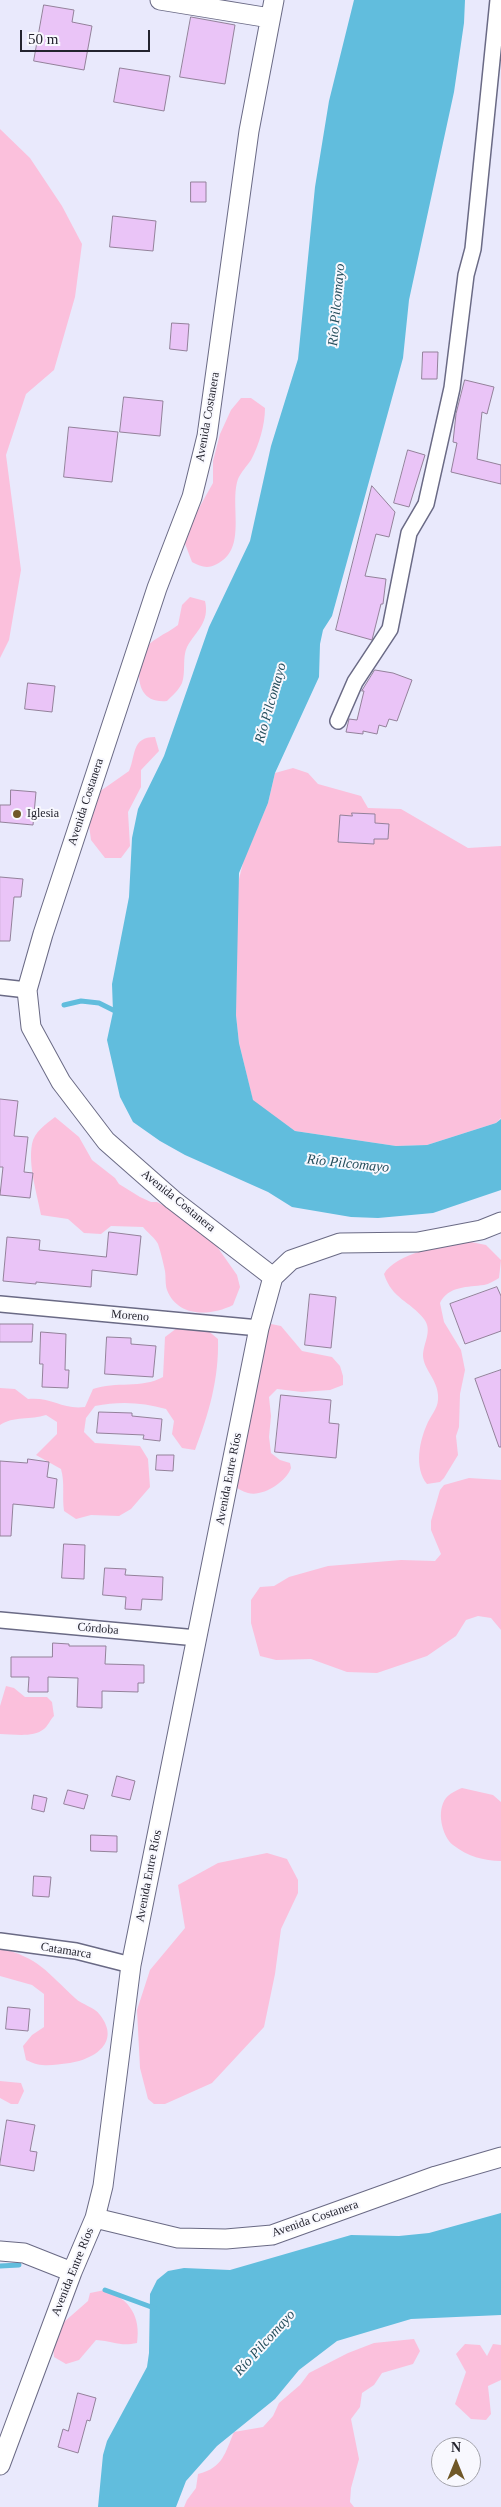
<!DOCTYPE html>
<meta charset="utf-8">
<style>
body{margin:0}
#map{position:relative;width:501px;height:2507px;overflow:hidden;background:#e9e9fc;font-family:Georgia,serif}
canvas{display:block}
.north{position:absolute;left:431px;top:2437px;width:50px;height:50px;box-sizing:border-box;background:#f8f8fe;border:1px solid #a3a3ab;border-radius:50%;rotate:0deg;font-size:14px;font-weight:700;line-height:20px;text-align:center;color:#23232e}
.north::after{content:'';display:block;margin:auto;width:18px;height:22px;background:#705828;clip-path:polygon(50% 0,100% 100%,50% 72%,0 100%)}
.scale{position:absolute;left:20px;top:30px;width:130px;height:22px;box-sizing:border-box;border:2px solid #23232e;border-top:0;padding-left:6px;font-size:15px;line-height:18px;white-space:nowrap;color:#23232e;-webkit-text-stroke:4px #f8f8fe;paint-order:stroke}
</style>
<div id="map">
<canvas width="501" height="2507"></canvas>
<div class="north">N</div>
<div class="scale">50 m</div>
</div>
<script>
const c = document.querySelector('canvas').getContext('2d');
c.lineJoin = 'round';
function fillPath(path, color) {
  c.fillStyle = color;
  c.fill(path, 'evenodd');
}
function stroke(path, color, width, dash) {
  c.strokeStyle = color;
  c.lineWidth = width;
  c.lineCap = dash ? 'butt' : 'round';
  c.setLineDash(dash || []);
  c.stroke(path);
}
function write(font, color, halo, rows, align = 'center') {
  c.font = font + ' Georgia,serif';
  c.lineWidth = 4;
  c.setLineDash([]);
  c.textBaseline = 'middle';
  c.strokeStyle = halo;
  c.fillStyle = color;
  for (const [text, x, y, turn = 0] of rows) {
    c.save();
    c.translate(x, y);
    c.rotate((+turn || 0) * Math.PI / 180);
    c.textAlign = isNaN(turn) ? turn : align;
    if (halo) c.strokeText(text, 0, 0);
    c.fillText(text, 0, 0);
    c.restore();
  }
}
const green = new Path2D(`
 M0 129 30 158 62 206 82 244 75 297 54 370 26 394 6 455 21 570 9 640 0 658Z
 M241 398H251L265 408C265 425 259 445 251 460 247 466 241 472 238 479 229 505 248 549 217 564 208 569 201 567 192 562L184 541 186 531 213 483V461L220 434 231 410Z
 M190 597 205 601C210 622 196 631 187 647 182 658 186 672 182 683 179 690 172 696 167 701 144 703 138 688 139 669 139 664 139 658 141 654 150 639 165 635 178 625L182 605Z
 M155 737 159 751 141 770V787L128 812 130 846 121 858H105L91 840 89 825 99 792 129 771C136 756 131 737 155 737Z
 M293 768 308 773 318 784 361 796 368 808 401 809 468 848 501 846V1118L496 1123 427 1145 396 1146 295 1131 253 1101 239 1043 236 1015 237 887 244 859 268 803 275 773Z
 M55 1117 79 1137 92 1160 115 1178 119 1184 140 1197 151 1202H157L182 1215 204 1233 218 1248 237 1275 240 1287 233 1305C211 1316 178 1318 167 1290 165 1284 166 1277 165 1271 163 1262 161 1253 158 1244 155 1238 147 1232 143 1227L111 1226 101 1234 84 1233 68 1219 41 1215C37 1193 28 1166 32 1144 34 1132 46 1124 55 1117Z
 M466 1241 486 1245 501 1260 499 1278C494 1281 489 1284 484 1285 468 1287 448 1286 440 1303L444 1322 461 1350 465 1370 460 1394 459 1427 456 1436 458 1455 444 1478 440 1482 427 1484C414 1468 419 1441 428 1422 433 1412 439 1407 438 1395 437 1379 424 1370 423 1356 423 1343 433 1331 424 1319 410 1301 392 1299 384 1274 395 1254 444 1244 466 1241Z
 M271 1324 281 1326 302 1351 332 1357 340 1366 343 1376V1385L330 1390 302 1392 277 1389 269 1397 271 1416 269 1437 271 1453 280 1460 290 1463 291 1468C286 1482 263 1497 248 1493 243 1492 238 1488 233 1486L243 1358 266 1325Z
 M177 1328 206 1329 218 1339C219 1379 209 1413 195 1450L182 1448 172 1434 174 1421 166 1409C142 1402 119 1401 95 1406L86 1418 84 1432 95 1443 140 1446 148 1459 150 1487 131 1509 119 1516 91 1515 76 1519 64 1511C62 1496 65 1483 61 1469L36 1455 57 1434V1422L46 1415C31 1420 13 1416 0 1425V1388L15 1389 28 1399C53 1397 62 1410 85 1407L93 1389C116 1381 141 1389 163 1377L165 1337Z
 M469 1478 501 1480V1630L491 1618 478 1616 466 1620 456 1636 427 1656 377 1673 347 1672 311 1659 276 1660 260 1656 251 1623V1600L260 1587 274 1586 289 1577 328 1566 401 1560 435 1561 441 1554 431 1530V1521L440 1490 444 1485Z
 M6 1686 14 1688 25 1697H47L52 1702 54 1716C50 1720 48 1726 44 1729 33 1738 13 1734 0 1734V1706Z
 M462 1788 493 1795 501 1802V1861C484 1861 467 1856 453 1845 442 1836 436 1811 446 1798 449 1794 457 1790 462 1788Z
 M267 1853 287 1859 298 1880V1893L281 1929 275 1974 264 2027 212 2083 165 2104H154L148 2099 140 2068 137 2010 150 1970 185 1928 178 1885 218 1863Z
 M0 1948C39 1958 47 1972 75 1998 82 2005 95 2007 100 2015 121 2042 95 2059 70 2063 52 2065 42 2068 26 2060L23 2046 32 2035 44 2027V1994L32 1985 0 1976Z
 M0 2081 21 2083 24 2091 18 2104H11L0 2098Z
 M105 2290C130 2299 141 2317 137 2343 120 2347 114 2341 96 2340L79 2360 66 2364 54 2357 53 2343 56 2329 88 2301 90 2293Z
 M414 2339 420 2351 413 2364 382 2373 374 2385 362 2393 360 2407 351 2419 359 2459 351 2488 350 2502 354 2507H184L187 2500 196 2488 198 2474C223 2468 225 2453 234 2432L263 2427 273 2416 279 2403 300 2385 309 2373 348 2353 374 2343Z
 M465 2344 480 2345 487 2356 493 2344 501 2345V2380L488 2386 491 2414 486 2420 471 2419 455 2404 466 2372 456 2354Z`);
const water = new Path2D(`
 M354 0H465L464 23 454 92 409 300 403 358 332 616 323 630 320 644 319 677 275 773 268 803 239 873 236 1015 239 1043 253 1100 295 1131 396 1146 427 1145 496 1123 501 1119V1190L433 1213 378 1218 351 1217 292 1207 268 1192 185 1155 160 1141 133 1122 120 1097 107 1040 113 1012 112 984 129 897 132 838 138 809 164 756 209 627 250 541 271 446 298 359 315 187 329 101Z
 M501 2213V2315L411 2319 337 2341 299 2370 275 2399 217 2446 186 2481 176 2507H98L103 2455 107 2441 147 2367 149 2353 150 2294 157 2280 168 2271 184 2268 230 2270 351 2235 399 2236 429 2233Z`);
const stream = new Path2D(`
 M64 1005 81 1001 99 1003 117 1012
 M0 2266 19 2265
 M105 2290 154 2308`);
const building = new Path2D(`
 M44 5 74 10 72 22 92 26 84 70 34 61Z
 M191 17 235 25 225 84 180 77Z
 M120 68 170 76 164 111 114 102Z
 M191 182H206V202H191Z
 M113 216 156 221 153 251 110 247Z
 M172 323 189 324 187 351 170 349Z
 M423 352H438L437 379H422Z
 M465 380 494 387 487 414 482 412 477 459 501 465V484L451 472 457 443 453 442 456 414Z
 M124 397 163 401 160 436 120 432Z
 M69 427 118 432 112 482 64 477Z
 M408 450 425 455 409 507 394 503Z
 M372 486 395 512 389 537 376 534 365 576 386 579 383 604H381L372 640 336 630Z
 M375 670 393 673 412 680 397 721 389 719 386 727 379 725 377 734 363 731V734L346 732 349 719 357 720 364 691H362Z
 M28 683 55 686 52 712 25 709Z
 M11 790 36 792 33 825 0 822V805H10Z
 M352 813 375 814V823L389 824 388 839H374V844L338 842 340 815 352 816Z
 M0 877 23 879 21 897H14L10 941H0Z
 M0 1099 18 1101 14 1136 28 1137 24 1172 33 1173 30 1198 0 1195 3 1167H0Z
 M109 1232 141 1236 137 1275 92 1270 91 1287 36 1282V1284L3 1281 7 1237 40 1240 39 1250 106 1257Z
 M497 1287 501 1296V1331L465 1344 450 1304Z
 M310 1294 336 1297 331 1348 305 1345Z
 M0 1324H33L32 1342H0Z
 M41 1332 66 1334 65 1370H69L68 1388 42 1387 43 1364H40Z
 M107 1337 131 1338V1344L156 1346 153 1377 105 1374Z
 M501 1370V1447H499L475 1379Z
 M281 1395 331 1400 329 1423 339 1424 336 1458 275 1452Z
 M99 1412 132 1413V1416L162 1419 160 1441 143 1439 144 1435 97 1433Z
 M157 1455H174L173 1471 156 1470Z
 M28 1459 49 1462 47 1477 57 1479 54 1508 13 1504 11 1536H0V1461L27 1463Z
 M64 1544 85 1545 84 1579 62 1578Z
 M105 1568 126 1569 125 1575 163 1577 162 1600 142 1599 141 1610 125 1609 126 1597 103 1595Z
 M53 1643 69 1644V1646H106L105 1664 144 1665V1683H138V1692L102 1691V1708L77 1707 78 1678 48 1677V1692H28L29 1677H11V1657H52Z
 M117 1776 135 1781 130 1800 112 1796Z
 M68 1790 88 1795 84 1809 64 1804Z
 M34 1795 47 1798 44 1812 32 1809Z
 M91 1835 117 1836V1852L91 1851Z
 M34 1876 51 1877 49 1897 33 1896Z
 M8 2007 30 2009 28 2031 6 2029Z
 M7 2120 35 2125 30 2151 37 2152 34 2171 0 2165Z
 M78 2393 96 2398 90 2421 87 2420 78 2453 58 2447 63 2429 68 2431Z`);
const minor = new Path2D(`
 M338 721 355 682 390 629 409 533 426 504 452 388 466 275 473 249 498 0
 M0 987 27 990
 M0 1304 259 1328
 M0 1620 197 1638
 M0 1941 76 1951 131 1965`);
const tertiary = new Path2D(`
 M160 0 270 18
 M273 1277 173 1200 106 1141 61 1082 31 1027 27 990 43 934 157 588 192 497 207 436 249 131 274 0
 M273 1277 291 1260 340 1243 418 1242 481 1230 501 1222
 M95 2218 178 2238 226 2239 272 2235 436 2176 501 2157
 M0 2251 24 2253 72 2272
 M0 2465 72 2272 95 2218 103 2186 131 1965 259 1328 273 1277`);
const markers = [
 [17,814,5,"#705828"]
];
const streetNames = [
 ["Avenida Costanera",208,417,-80],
 ["Avenida Costanera",86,802,-72],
 ["Avenida Costanera",178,1201,39],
 ["Moreno",130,1316,5],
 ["Avenida Entre Ríos",229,1479,-79],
 ["Córdoba",98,1629,5],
 ["Avenida Entre Ríos",149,1876,-79],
 ["Catamarca",66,1951,9],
 ["Avenida Costanera",315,2219,-19],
 ["Avenida Entre Ríos",73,2272,-68]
];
const poiNames = [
 ["Iglesia",27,814]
];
const waterNames = [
 ["Río Pilcomayo",337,305,-85],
 ["Río Pilcomayo",271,703,-74],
 ["Río Pilcomayo",348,1164,6],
 ["Río Pilcomayo",265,2343,-48]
];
fillPath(green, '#fbc0dc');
fillPath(water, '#61bddd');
stroke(stream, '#61bddd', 5);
fillPath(building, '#eac4f7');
stroke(building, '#93819a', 1);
stroke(minor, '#6a6a85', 18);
stroke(tertiary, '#6a6a85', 21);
stroke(minor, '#fff', 15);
stroke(tertiary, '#fff', 19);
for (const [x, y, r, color] of markers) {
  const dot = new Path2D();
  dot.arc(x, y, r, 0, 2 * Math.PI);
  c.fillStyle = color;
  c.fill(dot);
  stroke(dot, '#f8f8fe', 2);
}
write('12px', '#23232e', '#f8f8fe', streetNames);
write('12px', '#23232e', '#f8f8fe', poiNames, 'left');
write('italic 14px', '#254e5c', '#f8f8fe', waterNames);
</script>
